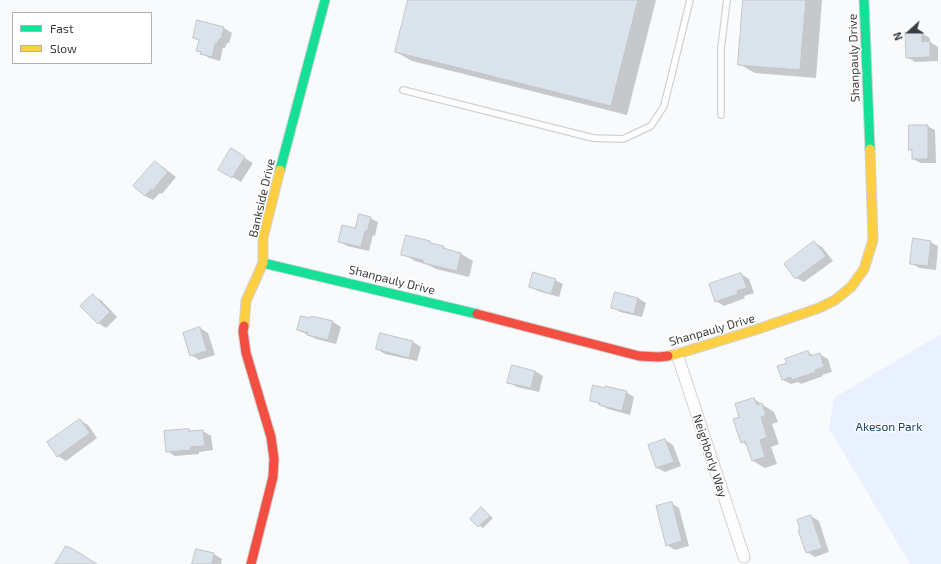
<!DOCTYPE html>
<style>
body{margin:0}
#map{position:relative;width:941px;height:564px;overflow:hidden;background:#f8fafc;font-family:"Exo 2",sans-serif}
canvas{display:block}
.legend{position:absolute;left:12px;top:12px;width:140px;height:52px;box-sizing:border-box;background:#fff;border:1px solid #afb1b3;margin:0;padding:5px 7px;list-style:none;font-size:12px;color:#383c40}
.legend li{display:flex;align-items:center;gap:8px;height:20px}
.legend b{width:20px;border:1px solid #afb1b3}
.north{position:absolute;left:889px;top:12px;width:40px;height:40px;-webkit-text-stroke:3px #fff;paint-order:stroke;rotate:249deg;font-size:11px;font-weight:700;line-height:16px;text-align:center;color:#383c40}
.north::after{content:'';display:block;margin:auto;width:14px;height:18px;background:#383c40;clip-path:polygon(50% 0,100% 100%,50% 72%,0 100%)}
</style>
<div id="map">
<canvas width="941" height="564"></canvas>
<ul class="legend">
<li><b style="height:5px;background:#16e098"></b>Fast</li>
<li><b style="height:5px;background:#ffcf43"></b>Slow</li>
</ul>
<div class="north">N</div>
</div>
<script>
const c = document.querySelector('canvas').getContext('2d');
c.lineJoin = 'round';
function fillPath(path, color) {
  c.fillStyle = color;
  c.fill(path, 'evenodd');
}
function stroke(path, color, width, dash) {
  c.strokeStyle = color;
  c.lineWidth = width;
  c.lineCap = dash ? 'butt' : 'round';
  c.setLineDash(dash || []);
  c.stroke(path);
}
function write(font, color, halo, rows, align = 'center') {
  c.font = font + ' "Exo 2",sans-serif';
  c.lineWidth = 3;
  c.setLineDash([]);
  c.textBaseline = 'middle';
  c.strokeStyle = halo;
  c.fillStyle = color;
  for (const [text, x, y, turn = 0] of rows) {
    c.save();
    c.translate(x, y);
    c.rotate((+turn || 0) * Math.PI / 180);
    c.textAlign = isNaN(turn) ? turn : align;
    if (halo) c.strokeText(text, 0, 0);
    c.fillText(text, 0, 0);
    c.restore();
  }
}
const green = new Path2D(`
 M941 334V564H910L829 429 834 398Z`);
const shadow = new Path2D(`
 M409 0H656L627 115 412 61 396 52Z
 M744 0H822L816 78 755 73 739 64Z
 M224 28 232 33 229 43H227L225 48H223L220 61 209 58 198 50 200 41 194 38Z
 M921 33 930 38V42L938 47V61L915 62 907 57Z
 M927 126 935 130 936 163H921L913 159V151L910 150Z
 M231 150 253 163 241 182 219 169Z
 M155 162 163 167 176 177 162 194 160 193 153 200 145 196 134 186Z
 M370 218 378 222 375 236 373 235 369 251 347 246 339 241Z
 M429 242 443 247 451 251 461 254 473 261 469 277 436 269 428 265 415 261 403 254Z
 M930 242 938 246 936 270 919 268 911 263Z
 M814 243 822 247 833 261 804 282 796 278Z
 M741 274 749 279 754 293 744 296 745 298 724 306 716 301Z
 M555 280 563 284 559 297 538 291 530 286Z
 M93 296 101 300 117 317 106 328 98 323Z
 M638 298 646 303 642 317 620 312 612 307Z
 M333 322 341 327 336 344 316 339 298 330Z
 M200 328 208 333 215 355 199 360 191 355Z
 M413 342 421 347 417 361 385 354 377 349Z
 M808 352 814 356 819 354 828 359 832 372 822 375 823 376 801 384 798 382 791 384 783 380 788 364Z
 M512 366 535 371 543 376 539 392 517 387 509 382Z
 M626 392 634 397 630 415 608 409 591 400Z
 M754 399 774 412 778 422 772 424 779 444 771 447 777 464 765 468 753 461 748 446 742 442 740 418 736 405Z
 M80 420 88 425 97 438 66 461 58 456Z
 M189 430 192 432 203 431 211 436 213 450 199 452V454L175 456 167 451Z
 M665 440 673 445 681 466 665 472 657 468 649 446Z
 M671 503 679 508 689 546 675 550 667 545Z
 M481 508 493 518 483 528 471 519Z
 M811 516 819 521 829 552 815 557 807 552Z
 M197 550 214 554 222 559 221 564H193Z`);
const building = new Path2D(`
 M408 0H638L611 106 395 52Z
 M743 0H806L800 70 738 65Z
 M197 20 224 27 221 39H219L217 44H215L212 57 200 54 201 52 196 51 199 40 193 38Z
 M922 32V42L930 41V57L906 58 905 33Z
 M909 125H928V159H912V150H909Z
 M231 148 245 157 232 178 218 170Z
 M155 161 168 172 153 190 151 189 145 196 133 186Z
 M359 214 371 217 367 232 365 231 361 247 338 242 342 225 355 228Z
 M406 235 430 241V243L444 246 443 248 461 253 457 271 423 263V260L401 255Z
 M913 238 931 241 928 266 910 264Z
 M814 241 826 256 795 279 784 264Z
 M533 272 556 279 551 294 529 287Z
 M741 273 747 288 737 291 738 294 715 302 709 284Z
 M615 292 638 298 634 314 611 308Z
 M93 294 110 312 98 324 80 306Z
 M301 316 310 318 311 316 333 321 328 340 307 335 308 333 297 330Z
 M200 327 207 351 190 356 183 333Z
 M380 333 413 341 409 358 376 349Z
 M808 351 810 356 820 353 824 367 815 370 816 372 792 380 791 377 782 380 777 366 787 363 785 359Z
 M512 365 535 371 531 388 507 383Z
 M593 385 605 388V386L627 391 622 411 599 405 600 403 590 401Z
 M754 398 757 405 762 403 766 415 761 417 767 437 760 440 765 457 752 461 745 441 741 443 733 419 739 417 735 404Z
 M80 419 90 433 57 457 47 442Z
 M189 429V431L203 430 205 446 191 447V450L166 452 164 431Z
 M665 439 674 462 656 468 648 445Z
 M672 502 682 541 666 546 656 506Z
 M481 507 490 516 478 527 470 519Z
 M811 515 822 548 806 553 798 530 800 529 797 520Z
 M66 546 73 549 97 564H55Z
 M196 549 214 553 212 564H192Z`);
const lane = new Path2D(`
 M403 90 593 138 623 139 651 126 664 106 690 0
 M721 115V48L727 0`);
const street = new Path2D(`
 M677 354 744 557`);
const fast = new Path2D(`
 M864 0 870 149
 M280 170 325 0
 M263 263 477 314`);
const slow = new Path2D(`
 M244 326 246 301 263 263V238L280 170
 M668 356 677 354 755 330 819 308 835 300 851 287 864 269 873 240 870 149`);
const jam = new Path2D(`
 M477 314 639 356 659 357 668 356
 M244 326 243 331 246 353 271 437 274 459 273 477 251 564`);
const streetNames = [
 ["Shanpauly Drive",854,58,-92],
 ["Bankside Drive",262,198,-77],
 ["Shanpauly Drive",392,280,14],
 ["Shanpauly Drive",712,330,-16],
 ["Neighborly Way",710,456,72]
];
const parkNames = [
 ["Akeson Park",889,427]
];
fillPath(green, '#e8f1fd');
fillPath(shadow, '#0003');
fillPath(building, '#dae2ec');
stroke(building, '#c3c5c8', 1);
stroke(lane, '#cfd2d4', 8);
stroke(street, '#cfd2d4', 13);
stroke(fast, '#cfd2d4', 11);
stroke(slow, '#cfd2d4', 11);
stroke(jam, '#cfd2d4', 11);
stroke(lane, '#fefeff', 5.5);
stroke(street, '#fefeff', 11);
stroke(fast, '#16e098', 9);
stroke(slow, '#ffcf43', 9);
stroke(jam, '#f24e42', 9);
write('12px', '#383c40', '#fff', streetNames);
write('12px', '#15416e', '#fff', parkNames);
</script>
